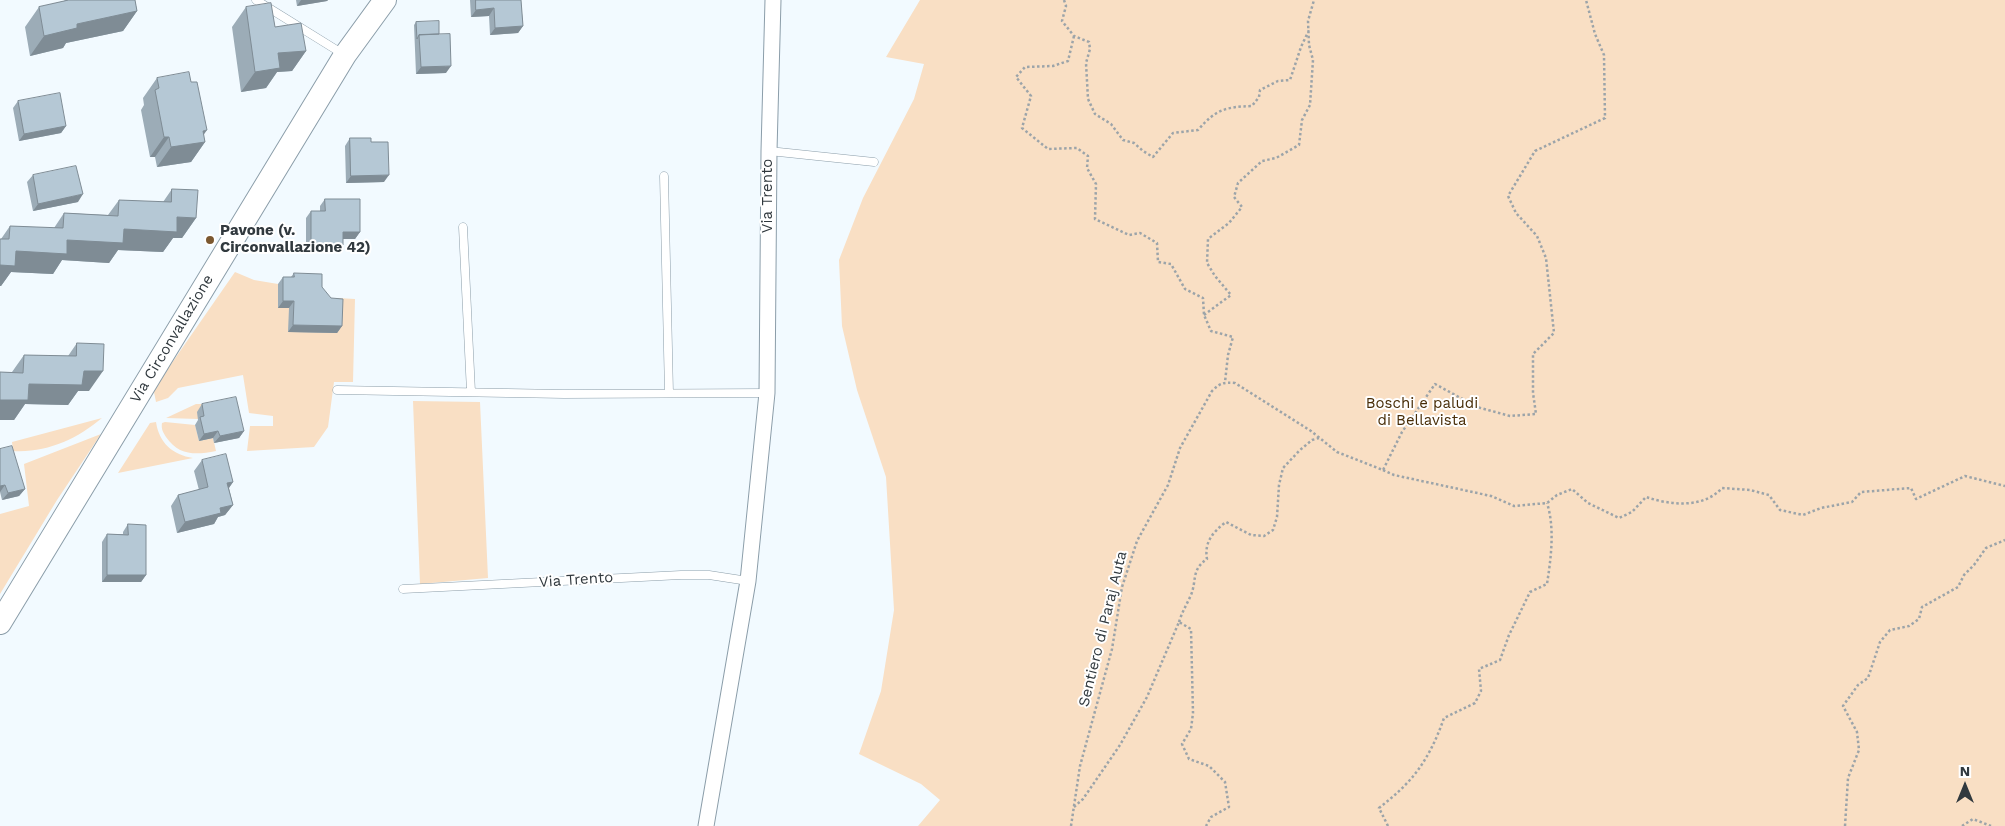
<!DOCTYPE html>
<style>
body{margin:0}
#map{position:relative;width:2005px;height:826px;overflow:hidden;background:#f2faff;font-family:"Work Sans",sans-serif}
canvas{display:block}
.north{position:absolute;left:1940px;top:761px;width:50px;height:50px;-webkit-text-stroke:4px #fff;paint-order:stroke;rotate:0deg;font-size:14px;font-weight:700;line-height:20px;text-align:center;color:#31393e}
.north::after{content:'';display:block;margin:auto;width:18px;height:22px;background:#31393e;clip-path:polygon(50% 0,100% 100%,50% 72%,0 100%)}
</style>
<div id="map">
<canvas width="2005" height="826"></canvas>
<div class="north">N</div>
</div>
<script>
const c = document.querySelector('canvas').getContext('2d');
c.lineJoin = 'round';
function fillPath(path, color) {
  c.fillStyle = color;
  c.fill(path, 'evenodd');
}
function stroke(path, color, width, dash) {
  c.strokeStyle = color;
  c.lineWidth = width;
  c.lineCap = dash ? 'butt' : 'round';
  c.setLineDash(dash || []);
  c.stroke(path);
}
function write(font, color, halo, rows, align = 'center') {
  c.font = font + ' "Work Sans",sans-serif';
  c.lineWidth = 4;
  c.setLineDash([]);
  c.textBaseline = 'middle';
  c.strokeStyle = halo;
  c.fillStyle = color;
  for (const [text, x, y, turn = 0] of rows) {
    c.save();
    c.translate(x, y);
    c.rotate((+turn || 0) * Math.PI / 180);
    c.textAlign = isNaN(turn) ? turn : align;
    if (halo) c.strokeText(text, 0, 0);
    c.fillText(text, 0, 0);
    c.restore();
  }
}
const green = new Path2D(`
 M920 0H2005V826H918L940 800 921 784 859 754 881 691 894 610 886 477 857 390 842 326 839 260 863 198 914 99 924 64 886 57Z
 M235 272 254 280 278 284 289 308 337 333 338 298 355 299 353 382H334L328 427 314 447 247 451 250 426H273V416L249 413 243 375 178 388 168 398 156 402 154 392 151 393Z
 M413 401 480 402 488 578 420 584Z
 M196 404H231L198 419 166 418Z
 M102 418C77 439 47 453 13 451L12 442Z
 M156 422C159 443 173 455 193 458L118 473 150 423Z
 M165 422 195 425 199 441 213 438 216 451C196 455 179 456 166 437 163 432 161 429 162 423Z
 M101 434 57 500 0 594V514L29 506 24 464Z`);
const path = new Path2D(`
 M1064 0 1066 6 1062 21 1074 36 1089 42 1090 49 1086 63 1088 99 1095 114 1111 124 1123 140 1134 143 1143 151 1153 157 1173 133 1198 130C1216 109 1226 107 1252 106L1259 97 1260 90 1278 81 1290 80 1301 47 1309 30
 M1074 36 1068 61 1053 66 1025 67 1016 77 1031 96 1022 128 1048 149 1077 148 1088 156 1087 168 1096 184 1095 219 1129 235 1140 233 1157 243 1158 262 1171 264 1185 289 1203 298 1204 315 1211 331 1233 337 1228 355 1225 382
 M1204 315 1231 295 1215 276 1207 263 1208 239 1229 223 1242 207 1234 197 1238 183 1262 161 1276 158 1299 145 1302 120 1310 105 1313 60 1309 45 1308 21 1314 0
 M1383 470 1394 475 1491 496 1514 506 1547 503 1557 495 1572 489 1588 503 1619 518 1632 512 1646 497C1670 505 1703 509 1722 488L1750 490 1769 495 1780 510 1803 515 1821 508 1852 502 1861 492 1911 488 1916 499 1965 476 2005 486
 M1179 622C1182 612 1187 604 1191 595 1197 580 1191 570 1207 559 1204 542 1213 532 1226 522L1251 535 1264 536 1273 530 1277 517 1279 485 1283 468 1300 450 1312 440 1319 438
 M1074 807 1083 799 1120 745 1147 697 1179 622 1191 629 1193 713 1191 729 1182 744 1189 759 1209 766 1225 782 1229 807 1211 817 1206 826
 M1071 826 1080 766 1112 649 1122 587 1137 541 1168 485 1180 448 1212 391C1220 383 1224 382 1235 383L1311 431 1337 452 1383 470 1402 432 1435 384 1477 407 1510 416 1536 414 1533 393V354L1554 333 1546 258 1537 236 1516 213 1508 196 1535 151 1605 118 1604 55 1595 34 1586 0
 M1388 826 1379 808C1389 800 1399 792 1408 782 1425 764 1436 741 1444 718L1475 703 1481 691 1479 669 1500 660 1509 635 1530 592 1547 584C1551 558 1555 528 1547 503
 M1845 826 1848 778 1859 750 1857 732 1843 706 1858 685 1868 678 1880 642 1890 630 1909 626 1919 619 1922 607 1958 587 1964 575 1974 565 1986 548 2005 540
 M1962 826 1973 819 1991 826`);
const service = new Path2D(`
 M256 0 343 54
 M769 151 874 162
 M664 176 669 393
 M463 227 471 392
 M337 390 564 394 767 393
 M403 589 681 575H709L748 581`);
const minor = new Path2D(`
 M706 826 748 581 767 393 769 151 773 0`);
const secondary = new Path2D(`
 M0 623 345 55 385 0`);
const wall = new Path2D(`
 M65 0H135L137 11 123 31 66 43 63 48 30 56 25 27 39 7 64 1Z
 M296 0H328L327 1 297 6Z
 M470 0H521L523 26 518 33 490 35 489 16 471 17Z
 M246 7 275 27 306 51 292 71 277 72 266 88 241 92 232 27Z
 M416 22 439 34 446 73 416 74 414 25Z
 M157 78 191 82 205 142 191 162 157 167 155 157H150L141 110 144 105 143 98Z
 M18 101 66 126 61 133 19 141 13 108Z
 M350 138 371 142 384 182 346 183 345 146Z
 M33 175 78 202 33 211 27 182Z
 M172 189 196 218 182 238H173L163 252 118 250 109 263 62 260 53 274 11 272 1 286V239L10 226 54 228 64 213 108 215 119 200 163 202Z
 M325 199 360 232 355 239H343V245L338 252H306V218L311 211H320V206Z
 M294 273 322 287 342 326 337 333 288 332 289 308H278V284L283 277H291Z
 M77 343 89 391H78L68 405 25 404 14 420H0V372H12L24 355 68 356Z
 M202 404 244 431 239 438 214 443 213 438 199 441 195 425 198 420 197 412Z
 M0 449 25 489 19 496 2 500 0 492Z
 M202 460 233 482 229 488 233 505 225 515 218 517 214 524 177 533 171 506 178 495 199 490 194 471Z
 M128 524 146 575 141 582H102V542L107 534H123V532Z`);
const shadedWall = new Path2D(`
 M301 0H328L327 1 297 6Z
 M494 8 489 16 471 17 476 10Z
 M137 11 123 31 66 43 63 48 30 56 44 36 77 24Z
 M523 26 518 33 490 35 495 28Z
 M306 51 292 71 277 72 266 88 241 92 255 72 278 53Z
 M451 66 446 73 416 74 421 67Z
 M66 126 61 133 19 141 24 134Z
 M207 130 198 143 205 142 191 162 157 167 171 147 203 131Z
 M164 137H169L155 157H150Z
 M389 175 384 182 346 183 351 176Z
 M83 194 78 202 33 211 38 204Z
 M177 217 196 218 182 238H173L163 252 118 250 109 263 62 260 53 274 11 272 1 286H0V265L16 251 67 240 124 229Z
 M343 232H360L355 239H338Z
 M311 244 343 245 338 252H306Z
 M283 301H294L289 308H278Z
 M293 325 342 326 337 333 288 332Z
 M84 371H103L89 391H78L68 405 25 404 14 420H0V400L29 384Z
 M218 431 213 438 199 441 204 434Z
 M244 431 239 438 214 443 220 436Z
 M233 482 226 492 227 483Z
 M5 485 0 492V486Z
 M25 489 19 496 2 500 8 493Z
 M233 505 225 515 218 517 214 524 177 533 185 522 220 508Z
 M107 575H146L141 582H102Z`);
const building = new Path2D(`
 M69 0H135L137 11 77 24V28L44 36 39 7Z
 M476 0H521L523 26 495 28 494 8 476 10Z
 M271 3 275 27 301 23 306 51 278 53 280 68 255 72 246 7Z
 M439 21V34L419 35 417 39 416 22Z
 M450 34 451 66 421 67 419 35Z
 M189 72 191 82H197L207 130 203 131 205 142 171 147 169 137H164L155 90 159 88 157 78Z
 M60 93 66 126 24 134 18 101Z
 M350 138H371V142H388L389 175 351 176Z
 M76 166 83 194 38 204 33 175Z
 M172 189 198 190 196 218 177 217V232L124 229 123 243 67 240V254L16 251 15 266 0 265V239H9L10 226 63 228 64 213 118 216 119 200 171 202Z
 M325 199H360V232H343V245L311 244V211H325Z
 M294 273 322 274V287L331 298 343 299 342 326 293 325 294 301H283V277H294Z
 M77 343 104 344 103 371H84L82 385 29 384 28 400H0V372L23 373 24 355 76 356Z
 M236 397 244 431 220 436 218 431 204 434 200 417 204 416 202 404Z
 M12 446 25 489 8 493 5 485 0 486V449Z
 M226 454 233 482 227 483 233 505 220 508 221 513 185 522 178 495 208 487 202 460Z
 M128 524 146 525V575H107V534L128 535Z`);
const markers = [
 [210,240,5,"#7b5830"]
];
const streetNames = [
 ["Via Trento",768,196,-90],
 ["Via Circonvallazione",172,339,-59],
 ["Via Trento",576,580,-4],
 ["Sentiero di Paraj Auta",1103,629,-76]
];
const poiNames = [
 ["Pavone (v.",220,231],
 ["Circonvallazione 42)",220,248]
];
const parkNames = [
 ["Boschi e paludi",1422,404],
 ["di Bellavista",1422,421]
];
fillPath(green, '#f9dfc4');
stroke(service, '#8b9da9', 9);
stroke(minor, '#8b9da9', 17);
stroke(secondary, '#8b9da9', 24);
stroke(path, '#9ca4a9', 2.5, [2.5, 2.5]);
stroke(service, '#fff', 8);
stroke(minor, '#fff', 15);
stroke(secondary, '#fff', 22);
fillPath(wall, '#9cacb7');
fillPath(shadedWall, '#7f8c95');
fillPath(building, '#b5c8d5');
stroke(building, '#7f8c95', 1);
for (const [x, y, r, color] of markers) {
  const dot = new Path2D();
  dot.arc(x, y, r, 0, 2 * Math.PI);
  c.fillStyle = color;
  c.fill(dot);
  stroke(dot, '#fff', 2);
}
write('15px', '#31393e', '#fff', streetNames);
write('bold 15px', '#31393e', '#fff', poiNames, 'left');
write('15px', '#482d07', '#fff', parkNames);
</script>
